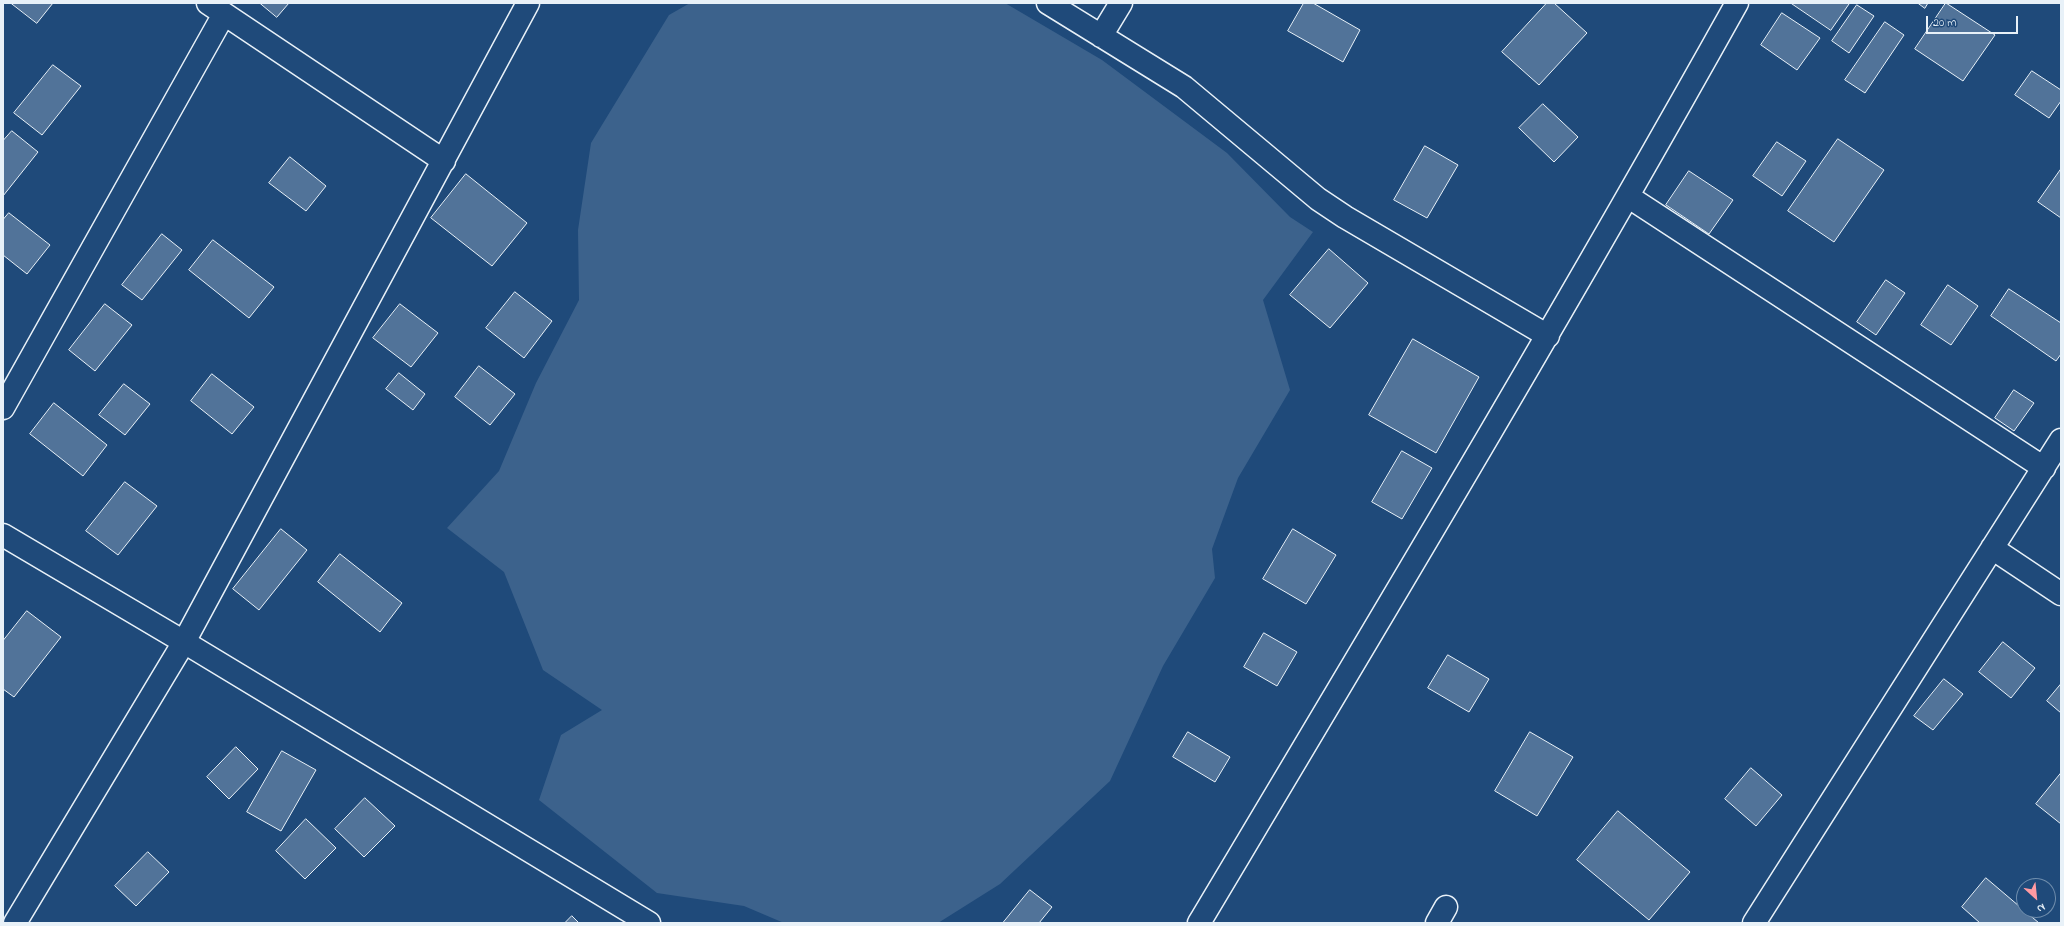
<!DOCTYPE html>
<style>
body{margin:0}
#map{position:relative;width:2064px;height:926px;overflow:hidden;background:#1f4a7a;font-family:"Indie Flower",sans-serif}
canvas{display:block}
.frame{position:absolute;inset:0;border:4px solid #e8f1f8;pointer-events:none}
.north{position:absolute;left:2016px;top:878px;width:40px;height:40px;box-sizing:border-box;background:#1f4a7a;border:1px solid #6f8dac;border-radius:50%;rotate:153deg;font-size:11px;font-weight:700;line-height:16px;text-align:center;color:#e8f1f8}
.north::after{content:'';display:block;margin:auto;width:14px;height:18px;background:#ff9aa2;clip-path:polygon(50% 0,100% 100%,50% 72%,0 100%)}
.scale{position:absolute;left:1926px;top:16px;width:92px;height:18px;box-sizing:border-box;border:2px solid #e8f1f8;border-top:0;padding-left:5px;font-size:12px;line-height:14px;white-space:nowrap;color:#e8f1f8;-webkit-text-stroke:3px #1f4a7a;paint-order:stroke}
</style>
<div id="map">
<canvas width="2064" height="926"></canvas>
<div class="frame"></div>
<div class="north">N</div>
<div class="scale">20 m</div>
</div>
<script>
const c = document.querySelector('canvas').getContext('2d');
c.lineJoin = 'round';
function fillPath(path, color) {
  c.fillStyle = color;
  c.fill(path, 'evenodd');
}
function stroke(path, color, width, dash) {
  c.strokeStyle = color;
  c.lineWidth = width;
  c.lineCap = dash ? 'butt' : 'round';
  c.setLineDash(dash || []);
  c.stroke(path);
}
const green = new Path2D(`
 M690 3H1005L1102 60 1227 153 1290 217 1313 232 1263 300 1290 390 1238 478 1212 549 1215 578 1163 666 1110 781 1000 884 938 923H784L744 906 657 893 539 800 561 735 602 710 543 670 504 572 447 528 499 471 536 383 579 300 578 230 591 143 669 15Z`);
const building = new Path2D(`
 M11 3H53L37 23Z
 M260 3H289L277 17Z
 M1304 3H1313L1360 30 1343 62 1288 31Z
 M1547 3H1554L1587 33 1539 85 1502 52Z
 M1791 3H1847L1849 4 1831 30Z
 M1918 3H1928L1925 8Z
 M1946 3 1995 35 1963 81 1915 49Z
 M1857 5 1874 16 1849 53 1832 41Z
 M1782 13 1820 38 1797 70 1761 45Z
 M1885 22 1904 35 1865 93 1845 80Z
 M53 65 81 86 42 135 14 113Z
 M2032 71 2061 90V101L2049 118 2015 95Z
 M1543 104 1578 137 1554 162 1519 128Z
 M12 131 38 152 3 196V141Z
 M1838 139 1884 170 1834 242 1788 211Z
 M1777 142 1806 161 1782 196 1753 176Z
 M1425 146 1458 165 1427 218 1394 200Z
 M290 157 326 186 306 211 269 183Z
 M2061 169V218L2038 202Z
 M1689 171 1733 200 1709 234 1666 205Z
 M466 174 527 223 492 266 431 218Z
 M9 213 50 245 27 274 3 255V220Z
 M162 234 182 250 142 300 122 285Z
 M213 240 274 287 249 318 189 270Z
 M1329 249 1368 283 1330 328 1290 295Z
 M1886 280 1905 293 1876 335 1857 322Z
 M1948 285 1978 306 1951 345 1921 325Z
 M2009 289 2061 323V354L2056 361 1991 316Z
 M515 292 552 321 524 358 486 328Z
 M105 304 132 325 95 371 69 350Z
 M400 304 438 333 411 367 373 338Z
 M1413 339 1479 377 1436 453 1369 415Z
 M479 366 515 394 490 425 455 397Z
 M399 373 425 394 413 410 386 389Z
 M212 374 254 407 232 434 191 401Z
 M124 384 150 404 125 435 99 415Z
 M2014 390 2034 403 2014 431 1995 418Z
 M54 403 107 445 83 476 30 434Z
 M1402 451 1432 468 1402 519 1372 502Z
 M125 482 157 506 118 555 86 531Z
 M281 529 307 550 259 610 233 589Z
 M1293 529 1336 555 1306 604 1263 579Z
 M340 554 402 603 380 632 318 582Z
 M27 611 61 637 14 697 3 689V641Z
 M1264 633 1297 652 1277 686 1244 667Z
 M2003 642 2035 668 2011 698 1979 672Z
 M1448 655 1489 679 1469 712 1428 688Z
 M1944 679 1963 694 1933 730 1914 716Z
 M2061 684V713L2047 701Z
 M1188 732 1230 757 1215 782 1173 757Z
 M1530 732 1573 757 1537 816 1495 791Z
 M236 747 258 769 229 799 207 777Z
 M282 751 316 770 281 831 247 812Z
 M1751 768 1782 795 1756 826 1725 799Z
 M2061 773V824L2036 804Z
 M365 798 395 826 364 857 335 829Z
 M1618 811 1690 872 1649 920 1577 860Z
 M306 819 336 848 305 879 276 851Z
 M148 852 169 872 136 906 115 886Z
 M1986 878 2039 923H1980L1962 907Z
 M1030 890 1052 907 1039 923H1003Z
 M572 916 579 923H565Z`);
const street = new Path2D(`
 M208 3 444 161
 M1048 3 1184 87 1318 199 1345 217 1548 336
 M1101 36 1121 3
 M1629 197 2044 468
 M3 408 224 14
 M3 535 184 642 649 923
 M1992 548 2061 594
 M15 923 184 642 528 3
 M1199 923C1381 618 1564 313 1737 3
 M1437 923 1446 907
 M1754 923 2061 440`);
fillPath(green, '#3c628c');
fillPath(building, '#517399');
stroke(building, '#e8f1f8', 1);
stroke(street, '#e8f1f8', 25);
stroke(street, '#1f4a7a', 22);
</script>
